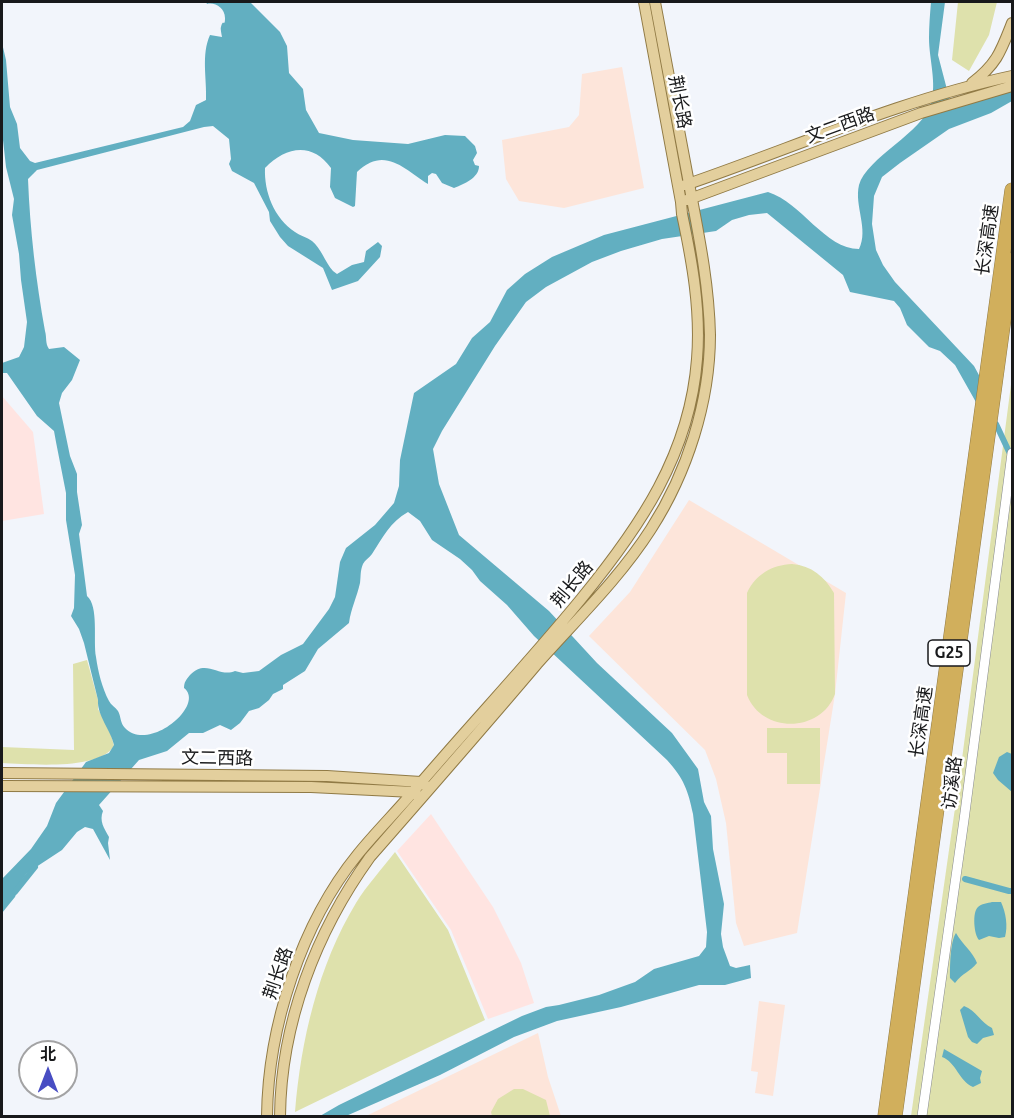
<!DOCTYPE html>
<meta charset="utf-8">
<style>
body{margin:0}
#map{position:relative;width:1014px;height:1118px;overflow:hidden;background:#f2f5fb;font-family:Ubuntu,"Noto Sans SC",sans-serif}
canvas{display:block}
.frame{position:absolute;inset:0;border:3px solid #18191b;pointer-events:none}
.north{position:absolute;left:18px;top:1040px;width:60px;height:60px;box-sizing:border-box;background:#fff;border:2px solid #a3a3a4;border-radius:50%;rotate:0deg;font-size:16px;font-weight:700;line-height:24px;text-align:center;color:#18191b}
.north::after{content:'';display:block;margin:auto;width:21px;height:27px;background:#484dc3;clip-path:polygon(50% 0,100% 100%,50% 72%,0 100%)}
</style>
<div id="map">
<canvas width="1014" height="1118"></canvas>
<div class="frame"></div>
<div class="north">北</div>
</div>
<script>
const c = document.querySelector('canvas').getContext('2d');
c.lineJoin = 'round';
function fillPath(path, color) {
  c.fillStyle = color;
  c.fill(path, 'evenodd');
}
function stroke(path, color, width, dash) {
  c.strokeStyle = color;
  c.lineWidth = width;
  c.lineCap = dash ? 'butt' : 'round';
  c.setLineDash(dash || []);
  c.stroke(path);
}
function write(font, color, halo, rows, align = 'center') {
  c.font = font + ' Ubuntu,"Noto Sans SC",sans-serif';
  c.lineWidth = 5;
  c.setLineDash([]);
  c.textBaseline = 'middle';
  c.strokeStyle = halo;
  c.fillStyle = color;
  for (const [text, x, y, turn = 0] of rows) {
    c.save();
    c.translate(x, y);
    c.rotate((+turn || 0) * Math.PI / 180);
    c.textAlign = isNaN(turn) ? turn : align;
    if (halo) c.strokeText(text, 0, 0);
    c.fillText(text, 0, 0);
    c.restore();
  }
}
const commercial = new Path2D(`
 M2 396 33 432 44 514 2 521Z
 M431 814 493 907 521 963 534 1003 488 1019 451 930 397 851Z`);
const education = new Path2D(`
 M622 67 644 188 564 208 519 201 506 179 502 140 569 127 579 115 582 74Z
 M689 500 846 593 835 694 797 933 744 946 736 923 726 823 716 779 705 750 589 636 630 592Z
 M759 1001 785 1005 773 1096 755 1093 758 1072 751 1071Z
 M538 1033 548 1077 561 1116H366Z`);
const green = new Path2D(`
 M958 2H997L989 35 969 71 952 60Z
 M1012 377V1116H911L962 759Z
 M792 564C812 566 824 576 834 593L835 694C821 733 762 734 747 695V593C756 574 772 565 792 564Z
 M87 660 98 700V709L110 731 114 746C98 771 29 764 2 763V747L74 750 73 664Z
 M767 728H820V784H787V753H767Z
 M395 852 448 930 485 1020 295 1112C301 1040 318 966 356 903 367 885 382 869 395 852Z
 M514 1089H523L546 1100 550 1116H492L491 1112 498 1099Z`);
const water = new Path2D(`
 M206 2H250L280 32 287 46 289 73 303 89 306 110 319 133 353 140 408 144 445 135 465 136 475 146 477 153 473 160 475 165 479 166C479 178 464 184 454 188L442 183 436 174 432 173 428 176V184C405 170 385 145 357 172L355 206 353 207 335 198 330 187 331 168C312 141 285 147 265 168 264 192 274 218 295 232 300 236 307 237 312 241 321 248 325 262 333 271L337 274 352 265 364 262 366 251 378 242 382 246 380 257 358 281 332 290 323 268 288 246 280 237 270 221 269 212 254 183 232 171 229 164 231 159 229 139 213 126 204 127 37 170 28 179C30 230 36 281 45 331 47 338 45 343 49 349L64 347 80 360 72 380 62 393 59 403 70 456 77 474V492L82 525 79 534 87 596C99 606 93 641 96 657 98 671 102 688 109 701 111 705 115 707 118 711 121 716 120 723 125 728 149 753 206 705 184 688 184 682 186 680 190 675 206 658 219 678 235 671L243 673 259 671 281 655 303 644 329 609 335 597 340 562 346 548 375 525 394 503 399 486 400 460 414 393 456 364 472 338 490 322 507 290 525 274 552 257 604 235 768 192C802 203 825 249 859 249 869 229 854 206 859 185 866 158 924 132 931 103 937 83 929 59 929 38 929 26 930 14 931 2H945L938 55 950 101 1012 91V101L991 113 949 129 900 163 882 177 874 196 872 224 876 250 883 265 895 282 974 366 980 377 977 404 955 365 940 351 929 347 907 325 900 308 894 301 850 292 843 275 767 213 749 215 732 220 716 231 662 239 621 251 592 262 546 287 526 302 495 346 442 431 433 449 439 484 459 535 549 611 597 663 672 733 698 769 704 802 711 816 713 849 724 904 721 934 723 947 730 966 736 968 750 965 751 978 725 985H699L621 1007 557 1021 514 1037 440 1075 346 1116H320L339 1105 522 1016 546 1007 559 1005 599 995 635 982 654 969 699 956 706 947 707 932 693 814C688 790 684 779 667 760L534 636 507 605 480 581 472 570 460 559 432 540 420 521 408 512C390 522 383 537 372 554 369 558 365 560 363 564 360 571 361 576 360 583 357 597 351 608 349 623L318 649 305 671 283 685V689L273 694 269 700 259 708 249 711 240 723 231 730 220 725 203 733H189L167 751 139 760 99 805 103 811C99 821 104 828 109 837L108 843 110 860 93 829 85 827 77 832 62 850 27 873 21 881 15 897 2 913V879L31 849 47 826 56 803 86 762 109 753 114 745C111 730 97 716 98 700L84 643 79 629 71 616 74 608 75 575 66 520V493L56 442 54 431 37 416 7 373H2V363L19 357 24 347 27 322 21 280 19 254 12 215 14 199 6 167 2 131V43L6 60 10 107 17 124 20 148 30 161 35 163 183 127 190 121 196 105 206 100C207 78 201 55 210 35L222 37C222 36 220 28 221 27 223 18 225 28 225 18 225 8 215 2 207 4Z
 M1007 752 1012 754V792L998 780 993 773 999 757Z
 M992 902H1001C1006 913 1008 926 1005 937L999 938 989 936 979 940C974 935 972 912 978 907 981 904 988 903 992 902Z
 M956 933C962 944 973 952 977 963 969 973 963 972 955 983L950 978C950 967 950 942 956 933Z
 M964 1006C976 1010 981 1023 992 1028L994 1035 983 1038 977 1044 972 1042 968 1037 960 1010Z
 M944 1049 982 1071 980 1078 981 1083 973 1087C959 1081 956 1062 942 1057Z`);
const canal = new Path2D(`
 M996 424 1011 456
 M965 879 1009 891H1012
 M15 892 35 867`);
const minor = new Path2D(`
 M922 1116 964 820 1012 453`);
const major = new Path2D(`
 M972 83C997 64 1001 51 1012 23
 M685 185C793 148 900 100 1012 76
 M687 200 921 113 1012 86
 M2 773 327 776 421 782 425 785
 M2 786 311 787 413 792 417 795
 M267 1116C268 1027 301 924 358 854 375 833 395 813 413 792 468 727 527 665 581 599 640 527 690 454 697 359 701 310 692 261 682 214L681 202 644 2
 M280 1116C281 1023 316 932 370 857 426 793 482 729 537 664 576 620 619 579 651 529 687 473 710 402 710 335 709 287 700 241 691 194 679 130 667 66 655 2`);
const highway = new Path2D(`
 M885 1116 1012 190
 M895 1116 1012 260`);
const shields = [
 [949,653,42]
];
const shieldNames = [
 ["G25",949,653]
];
const streetNames = [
 ["荆长路",680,102,79],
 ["文二西路",840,125,-20],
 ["长深高速",987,240,-82],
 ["荆长路",572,584,-50],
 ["长深高速",921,722,-82],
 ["文二西路",217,758,1],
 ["访溪路",952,783,-83],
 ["荆长路",278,973,-71]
];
fillPath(commercial, '#ffe4e1');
fillPath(education, '#fde5da');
fillPath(green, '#dee1ac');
fillPath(water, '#62afc1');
stroke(canal, '#62afc1', 6);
stroke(minor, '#85888e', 10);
stroke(major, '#907a45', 12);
stroke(highway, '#907a45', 15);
stroke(minor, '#fff', 9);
stroke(major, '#e3cf9d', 10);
stroke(highway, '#d1af5c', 14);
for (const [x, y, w] of shields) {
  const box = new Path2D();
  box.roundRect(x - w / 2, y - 13, w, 26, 4.5);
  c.fillStyle = '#fff';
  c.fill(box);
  stroke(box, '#18191b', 1.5);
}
write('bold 16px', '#18191b', null, shieldNames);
write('18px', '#18191b', '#fff', streetNames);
</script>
